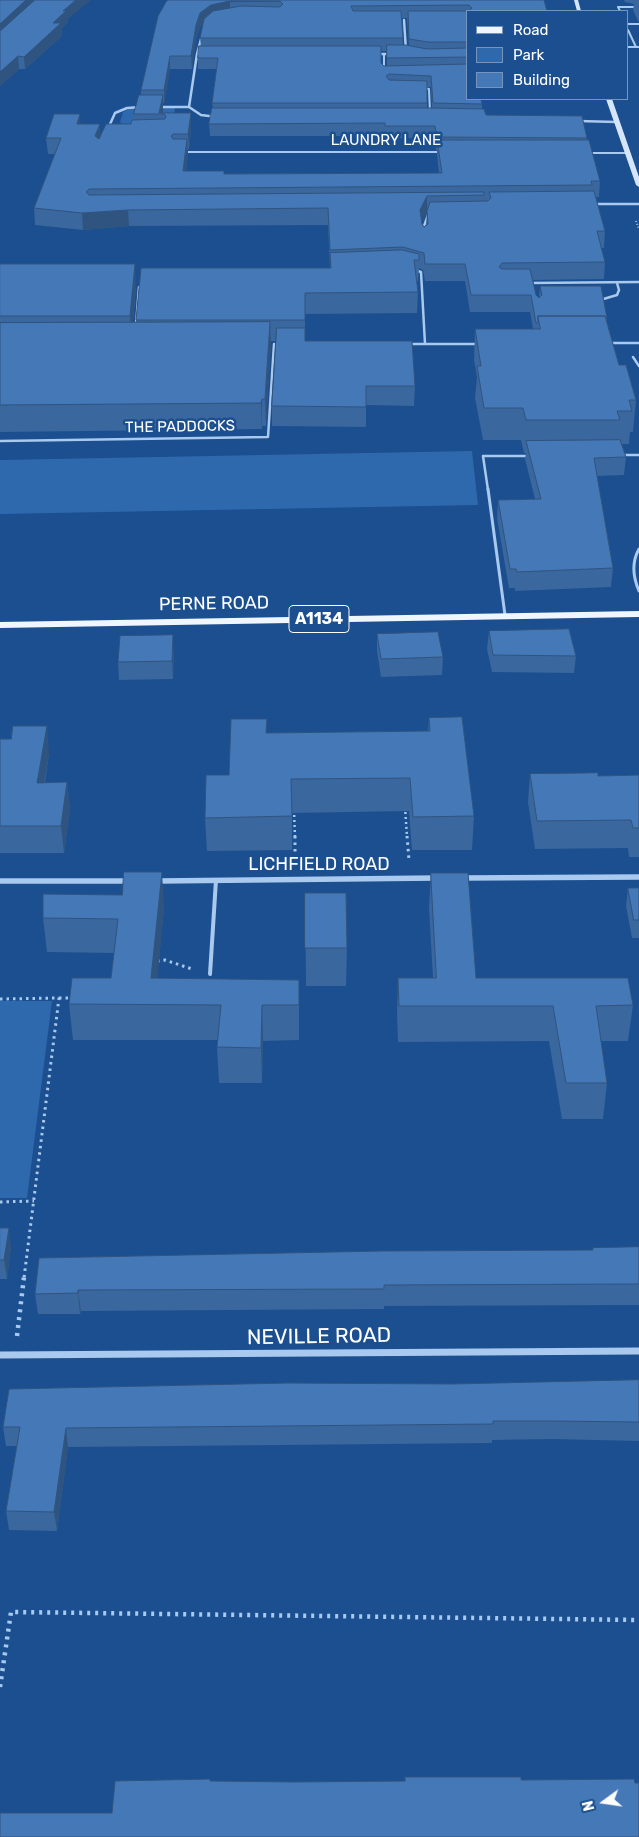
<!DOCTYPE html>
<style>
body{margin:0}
#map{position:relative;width:639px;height:1837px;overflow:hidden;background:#1b4f8f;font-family:Rubik,sans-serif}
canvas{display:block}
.legend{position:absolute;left:466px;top:10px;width:162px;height:90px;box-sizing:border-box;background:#1b4f8f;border:1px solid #7695bc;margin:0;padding:6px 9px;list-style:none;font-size:15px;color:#fff}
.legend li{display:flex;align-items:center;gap:10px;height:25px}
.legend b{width:25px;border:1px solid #7695bc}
.north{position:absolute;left:579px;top:1777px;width:50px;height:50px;-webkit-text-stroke:4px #1b4f8f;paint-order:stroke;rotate:256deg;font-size:14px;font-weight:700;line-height:20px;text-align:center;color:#fff}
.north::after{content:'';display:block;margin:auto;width:18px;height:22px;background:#fff;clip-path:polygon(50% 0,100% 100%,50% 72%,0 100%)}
</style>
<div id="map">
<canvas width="639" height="1837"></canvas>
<ul class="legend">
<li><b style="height:6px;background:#f0f6ff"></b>Road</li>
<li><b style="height:14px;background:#2e69ad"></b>Park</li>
<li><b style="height:14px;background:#4478b7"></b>Building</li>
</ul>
<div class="north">N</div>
</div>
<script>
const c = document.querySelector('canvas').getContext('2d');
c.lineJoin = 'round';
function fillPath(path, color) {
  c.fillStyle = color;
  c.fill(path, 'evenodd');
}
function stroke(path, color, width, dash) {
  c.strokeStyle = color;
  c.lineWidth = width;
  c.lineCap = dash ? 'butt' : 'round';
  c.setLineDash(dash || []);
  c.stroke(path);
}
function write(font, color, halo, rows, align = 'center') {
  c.font = font + ' Rubik,sans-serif';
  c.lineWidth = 5;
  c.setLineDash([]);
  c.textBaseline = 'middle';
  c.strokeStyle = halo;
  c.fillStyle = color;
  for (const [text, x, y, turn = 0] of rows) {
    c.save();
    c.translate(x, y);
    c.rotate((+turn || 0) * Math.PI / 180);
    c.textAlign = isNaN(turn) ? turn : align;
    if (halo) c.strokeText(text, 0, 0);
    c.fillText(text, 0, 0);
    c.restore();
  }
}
const green = new Path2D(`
 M131 108H175L173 128 124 126 120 122 123 112Z
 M472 451 478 505 0 514V460Z
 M0 1001H52L27 1198H0Z`);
const pathFar3 = new Path2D(`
 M636 221 639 229`);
const pathFar2 = new Path2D(`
 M405 807 407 837
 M294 810 295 837`);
const pathFar1 = new Path2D(`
 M295 836V861
 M407 836 409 860
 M157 961 165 960 192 969
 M59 998H74
 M0 999 59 998 24 1278
 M0 1202 34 1201`);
const path = new Path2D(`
 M17 1336 24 1277
 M0 1687 11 1612 639 1620`);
const laneFar3 = new Path2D(`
 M620 11 618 7H639
 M628 24H639
 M628 30 636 47
 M628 47H639
 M384 54V69
 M423 88 429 89 430 113
 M185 152H440
 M590 153H627`);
const laneFar2 = new Path2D(`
 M423 229 428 215
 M415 270 421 272 425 344
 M529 283 639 282
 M600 300 617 295 619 290 617 283
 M136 325 139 287
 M609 343H639
 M409 344H479
 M633 357 639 366
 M0 441 268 437 274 344
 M622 455H639
 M488 490 483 456H530`);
const laneFar1 = new Path2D(`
 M488 489 505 615
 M639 549C631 563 633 577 639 591`);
const lane = new Path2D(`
 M210 974 216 880`);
const streetFar2 = new Path2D(`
 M404 20 406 51
 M197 54 204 28
 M204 54H197L189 107 201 115 217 117
 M375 54H394
 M157 107H189
 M578 121 617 122
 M107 131 115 113 127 108 141 107
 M592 204H639`);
const streetFar1 = new Path2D(`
 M463 878 639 877
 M0 881H129
 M158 881 437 878`);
const street = new Path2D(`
 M0 1355 639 1351`);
const secondary = new Path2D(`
 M574 0H578L581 11H577Z
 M606 99H612L639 177V187L636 185Z`);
const primary = new Path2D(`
 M639 611V617L0 628V622Z`);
const wall = new Path2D(`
 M0 0 68 19V22L62 28V36L25 69H19L0 86Z
 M544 0 468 11V99L482 104V109L486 115 587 138V140L600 181 599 197H596L605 231 604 248H601L605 262 604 279 533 280 536 295 539 298 540 286 607 318V322L619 365 636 400 633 432H630L629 444H622L626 457 624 475 597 476 613 568 611 587 515 591V588H509L497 518 498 500 535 499 525 459 526 453H524L521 440H483L475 398 477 377 474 360 475 329H533L530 312H470L465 281H425L423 270 419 268 418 281H416L418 292 417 313 305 314V341L415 386 414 406 366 405V427L272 426V406L276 341H271L266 426H262V429L0 432V264L136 288 133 322H136V320L330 268 328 225 129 226 83 230 35 225 34 208 55 154H48L46 138 80 124H100V136L131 124 134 120V114L141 95V90L166 2ZM402 18H407L409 45H403ZM203 23 200 38 201 46 198 58V69H217L212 103 213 108 209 124 210 136H385V138H435L436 150H437V155L439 173 224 174 186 171 188 155V149H189L191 129V113H163V103H164L170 69H192L196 38 201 25ZM381 51H387V66H384L381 63ZM427 87H431L432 108H427ZM427 212 426 225 424 227 421 223Z
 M624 0H639V22L638 21 633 10 634 4 625 2Z
 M489 631 576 656 574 673 492 672 487 649Z
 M377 634 443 657 442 675 381 677 377 651Z
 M174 652 173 679 119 680 118 662Z
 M429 718 474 816 472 850H412L409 811 292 813V850L207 851 205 818 229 775 267 733 428 731Z
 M0 739 49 753 45 783 67 782 70 809 64 853H0Z
 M530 774 598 776 639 775V857H629L628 848 535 849 528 802Z
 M431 873 476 978 633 1005 628 1041H601L607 1083 603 1119H562L549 1041 398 1042 397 1014 398 978H433L429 908Z
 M628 888H639V938H632L626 906Z
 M305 893 347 948 346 986H306Z
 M164 907 157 979 299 980V1040L263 1041 262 1083H219L217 1047 218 1040H73L69 1004 111 978 114 953 47 952 43 918Z
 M0 1228 11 1247 7 1279H0Z
 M639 1247V1305L384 1306V1309L81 1311 80 1314H38L35 1294 592 1250 593 1248Z
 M639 1380V1441L552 1439 492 1440V1443L68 1447 57 1531 9 1530 6 1511 17 1446H6L3 1427 453 1384Z`);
const shadedWall = new Path2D(`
 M26 0H40L0 37V24Z
 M76 0H91L68 19V22L62 28V36L25 69 24 57 63 11Z
 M230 1V13L211 17 201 25 196 38 192 69 191 56 196 25 200 13 211 5Z
 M18 56 19 69 0 86V72Z
 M170 56V69L164 103V90Z
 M163 95V114H159Z
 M191 113V129L189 149 188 134Z
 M80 114 81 129 77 124Z
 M100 124 101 140 96 152 95 136Z
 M187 139 188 155 184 187 183 171Z
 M427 196V212L420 227V210Z
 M128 210 129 226 83 230 82 213Z
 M135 264 136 288 131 341 130 316Z
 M270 322 271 347 266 426 265 399Z
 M262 399V429L261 403Z
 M173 635 174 652 173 679 172 661Z
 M47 726 49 753 40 809 37 783Z
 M67 782 70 809 64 853 61 826Z
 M162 872 164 907 155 1005 151 978Z
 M262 1005 263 1041 262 1083 261 1048Z
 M9 1228 11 1247 7 1279 4 1260Z
 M78 1290 81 1311 80 1314 78 1293Z
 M66 1428 68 1447 57 1531 54 1512Z`);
const building = new Path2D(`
 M0 0H26L0 24Z
 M35 0H76L63 11 67 10 53 23H61L24 57 18 56 0 72V30H1Z
 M168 0H544L547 11H468V42H428L409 39 408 11H469L472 8 469 5 351 6 353 11H401L403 38H200L204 19 213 11 241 6 280 7 283 4 280 1H230L211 5 200 13 196 25 191 56H170L164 90H141L158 16 166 2Z
 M387 45H406L427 49 468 48V57L387 58Z
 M199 46H381V63L384 66 468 64V99H481L482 104 433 103 431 76 389 74 386 76 389 80 427 81V103H212L218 58H198Z
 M139 95H163L159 113H191L188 134H173L171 136 173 139H187L183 171H224V174L442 173 437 140H589L600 181H591L592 185 89 189 86 192 89 195 484 192V195L427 196 420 210 422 224 424 227 428 224 427 211 430 202 488 201 491 198 489 192 594 191 605 231H597L605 262 502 263 499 267 502 269H530L536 295 539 298 542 295 540 286H601L607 318H606L605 316H538V323H536L531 295H471L465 264H425L424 253 403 247 330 250 328 208 128 210 82 213 34 208 61 138H46L54 114H80L77 124H100L95 136 99 139 106 124H131L132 120 165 119 166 116 164 114H134Z
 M212 108H430L484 109 486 115 582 116 587 138 437 137 435 126H385V123L209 124Z
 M402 250 419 254V260H414L418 292 305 293V320H136L141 268H331L330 253Z
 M0 264H135L130 316H0Z
 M538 316H605L619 365H626L636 400H629L632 411H617L620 420H526L523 408H484L477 366H481L475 329H540Z
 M270 322 265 399H262L261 403 0 405V323Z
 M277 328H305V341H412L415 386H366V407L272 406Z
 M620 440 626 457 594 458 613 568 517 572 516 569H510L498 500 541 499 526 441Z
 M569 629 576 656 493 655 489 631Z
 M438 632 443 657 381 659 377 634Z
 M173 635 172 661 118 662 120 636Z
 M462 717 474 816 413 817 410 778 291 779 292 816 205 818 206 775H229L231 719H267L266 733 430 731 429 718Z
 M13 726H47L37 783 67 782 61 826H0V739H11Z
 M598 773V776L639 775V828H633L631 820 537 821 530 774Z
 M124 872H162L151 978 299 980V1005H262L261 1048 217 1047 221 1005 69 1004 72 978H111L118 919 43 918V894L122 895Z
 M431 873H468L476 978H628L633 1005 596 1006 607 1083H566L553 1006H399L398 978H436Z
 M628 888H639V920H634Z
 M305 893H346L347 948H305Z
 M0 1228H9L4 1260H0Z
 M639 1247V1284L384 1285V1289L78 1290V1293L35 1294 39 1258 382 1251 593 1250V1248Z
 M639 1380V1422L554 1421H493V1424L66 1428 54 1512 6 1511 20 1427H3L9 1389 288 1383 453 1384Z
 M405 1777H521V1780L634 1779 635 1783H639V1837H0V1813H112L115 1781 210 1779V1781L294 1782 405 1781Z`);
const farStreetnames = [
 ["LAUNDRY LANE",386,141],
 ["THE PADDOCKS",180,427,-1]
];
const shields = [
 [319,619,60]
];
const shieldNames = [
 ["A1134",319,619]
];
const streetNames = [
 ["PERNE ROAD",214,604,-1],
 ["LICHFIELD ROAD",319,865]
];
const nearStreetnames = [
 ["NEVILLE ROAD",319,1337,-1]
];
fillPath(green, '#2e69ad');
stroke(pathFar3, '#a9c9ee', 2, [1, 2]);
stroke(pathFar2, '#a9c9ee', 2.5, [2, 3]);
stroke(pathFar1, '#a9c9ee', 3, [2.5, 4]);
stroke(path, '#a9c9ee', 4.5, [3, 5]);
stroke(laneFar3, '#a9c9ee', 2);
stroke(laneFar2, '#a9c9ee', 2.5);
stroke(laneFar1, '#a9c9ee', 3);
stroke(lane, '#a9c9ee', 4);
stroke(streetFar2, '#a9c9ee', 2.5);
stroke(streetFar1, '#a9c9ee', 5.5);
stroke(street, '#a9c9ee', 7);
fillPath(secondary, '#d6e6fa');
fillPath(primary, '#f0f6ff');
fillPath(wall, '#3a679d');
fillPath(shadedWall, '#305480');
fillPath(building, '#4478b7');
stroke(building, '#305480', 1);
write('15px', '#fff', '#1b4f8f', farStreetnames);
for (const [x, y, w] of shields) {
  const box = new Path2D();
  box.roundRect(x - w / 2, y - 13.5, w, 27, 4);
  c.fillStyle = '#1b4f8f';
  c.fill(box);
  stroke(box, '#fff', 1);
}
write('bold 16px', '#fff', null, shieldNames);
write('18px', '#fff', '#1b4f8f', streetNames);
write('21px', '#fff', '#1b4f8f', nearStreetnames);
</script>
